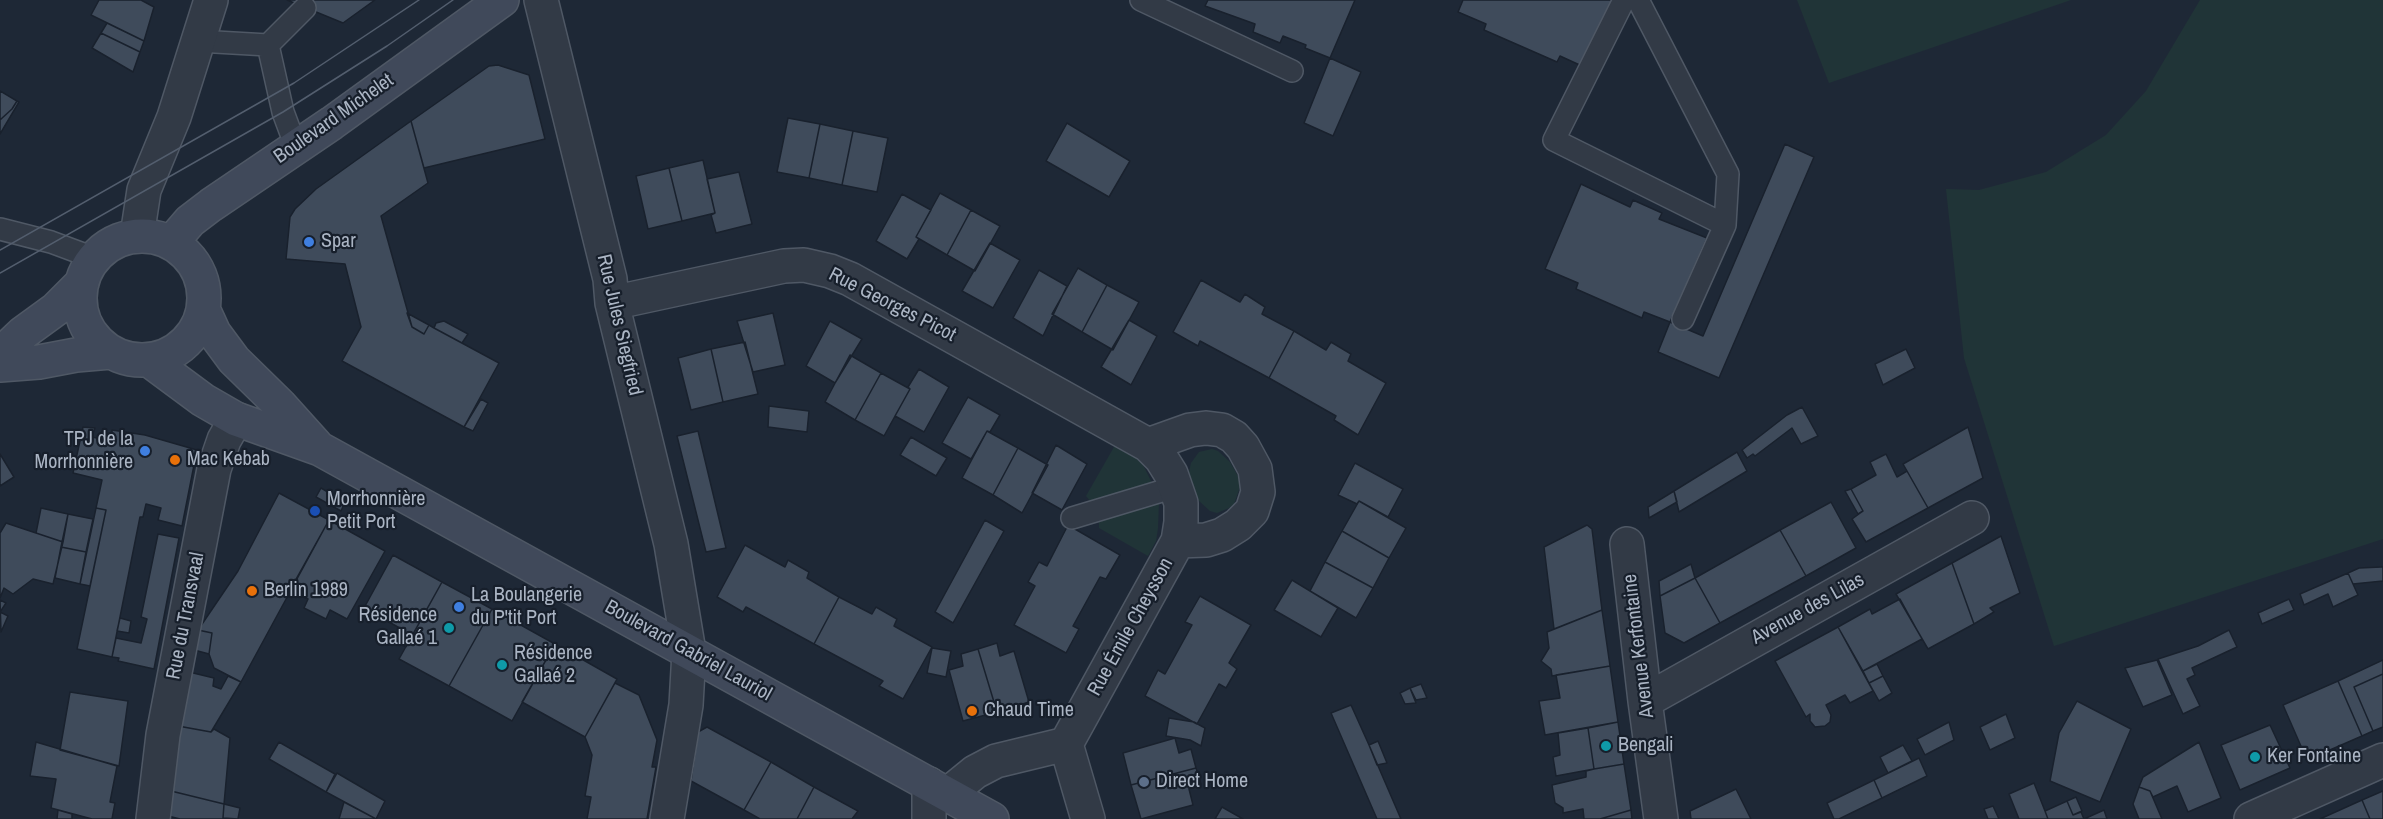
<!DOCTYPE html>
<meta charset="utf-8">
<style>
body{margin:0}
canvas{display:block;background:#1e2836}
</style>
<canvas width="2383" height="819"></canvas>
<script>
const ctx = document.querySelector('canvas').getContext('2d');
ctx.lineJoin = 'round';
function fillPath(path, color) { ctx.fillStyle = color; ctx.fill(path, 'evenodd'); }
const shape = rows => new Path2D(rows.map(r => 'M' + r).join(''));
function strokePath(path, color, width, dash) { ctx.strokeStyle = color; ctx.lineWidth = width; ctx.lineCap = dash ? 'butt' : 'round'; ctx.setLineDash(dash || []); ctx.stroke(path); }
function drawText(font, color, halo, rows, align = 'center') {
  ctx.font = font + ' "Archivo Narrow",sans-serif'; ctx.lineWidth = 4.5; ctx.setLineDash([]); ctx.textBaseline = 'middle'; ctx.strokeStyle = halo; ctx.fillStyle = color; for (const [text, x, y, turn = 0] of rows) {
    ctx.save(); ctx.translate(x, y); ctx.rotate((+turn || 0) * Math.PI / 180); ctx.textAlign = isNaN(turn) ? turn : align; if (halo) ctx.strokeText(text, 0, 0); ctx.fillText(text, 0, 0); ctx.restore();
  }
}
fillPath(shape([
 [1797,0,2071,0,1829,83],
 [2200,0,2383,0,2383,539,2054,646,1964,358,1946,189,1979,190,2046,172,2106,135,2146,91],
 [1118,440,1130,449,1142,463,1152,483,1093,504,1086,496],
 [1212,449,1218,451,1230,462,1239,478,1240,487,1234,504,1229,508,1217,513,1210,511,1198,500,1193,491,1189,472,1191,463,1199,452],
 [1159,501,1158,528,1156,541,1148,556,1099,528,1099,519]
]), '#203437');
const building = shape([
 [99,0,141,0,154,7,144,41,91,15,99,0],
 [287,0,375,0,343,23,287,0],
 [1208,0,1355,0,1330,58,1305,48,1306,45,1283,36,1280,43,1253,32,1255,24,1205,6,1208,0],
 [1463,0,1613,0,1584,67,1560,56,1557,62,1484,30,1486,24,1458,12,1463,0],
 [107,23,144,41,140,52,101,33,107,23],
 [101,33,140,52,133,72,92,48,101,33],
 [1330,58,1361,72,1333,136,1304,123,1330,58],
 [498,65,529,75,545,139,424,168,411,121,489,66,498,65],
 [0,91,17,101,12,109,0,120,0,91],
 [17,101,19,102,0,134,0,120,12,109,17,101],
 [788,118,820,124,809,178,777,172,788,118],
 [411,121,428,183,381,216,412,327,424,334,429,325,434,328,499,363,464,427,342,361,361,327,345,264,286,259,290,217,295,209,316,189,411,121],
 [1067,123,1130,161,1109,197,1046,161,1067,123],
 [820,124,853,131,842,185,809,178,820,124],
 [853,131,888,138,877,192,842,185,853,131],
 [1785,144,1814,157,1719,378,1658,352,1670,322,1703,336,1785,144],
 [703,160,715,213,682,221,669,168,703,160],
 [669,168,682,221,648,229,636,176,669,168],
 [739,172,752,224,716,233,711,215,715,213,707,179,739,172],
 [1581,184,1630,207,1633,200,1662,213,1659,219,1707,238,1670,322,1644,312,1642,318,1576,289,1578,283,1545,269,1581,184],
 [940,193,971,210,947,255,916,237,940,193],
 [902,194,931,210,916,237,919,239,907,259,876,241,902,194],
 [971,210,1000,226,975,271,947,255,971,210],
 [990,243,1020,260,993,308,962,291,990,243],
 [1078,268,1107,285,1082,332,1052,314,1078,268],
 [1039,270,1067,286,1043,336,1013,318,1039,270],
 [1201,280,1240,302,1245,294,1265,307,1262,314,1294,331,1269,378,1200,341,1198,346,1173,332,1201,280],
 [1107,285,1139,302,1113,350,1082,332,1107,285],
 [407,313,429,325,424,334,412,327,407,313],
 [773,313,785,365,753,372,737,321,773,313],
 [1129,320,1157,336,1131,385,1101,367,1129,320],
 [444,321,468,334,462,343,434,328,436,323,444,321],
 [830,321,862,339,835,383,806,366,830,321],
 [1294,331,1326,350,1331,342,1351,354,1348,361,1386,383,1358,435,1334,420,1336,416,1269,378,1294,331],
 [745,342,758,394,723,402,711,349,745,342],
 [711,349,723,402,691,410,678,358,711,349],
 [1906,349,1915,368,1883,385,1875,364,1906,349],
 [850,355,881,373,855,420,825,402,850,355],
 [919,369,949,387,924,432,895,416,910,389,908,387,919,369],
 [881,373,910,389,884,436,855,420,881,373],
 [968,397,1000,415,990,432,987,431,971,459,942,443,968,397],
 [481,399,488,403,473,431,464,427,481,399],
 [769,406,809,411,807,432,768,427,769,406],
 [1802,407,1818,436,1801,444,1792,428,1755,456,1753,454,1747,458,1742,450,1787,415,1802,407],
 [83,427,95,428,92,437,106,440,108,434,112,434,112,430,145,435,197,450,182,526,158,520,161,508,146,504,143,517,140,517,112,657,77,649,106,510,96,508,102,480,73,473,83,427],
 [1968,427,1983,478,1928,508,1903,464,1968,427],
 [698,431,726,548,706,552,677,436,698,431],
 [987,431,1018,448,993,495,962,478,987,431],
 [911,437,947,458,936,476,900,455,911,437],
 [1056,445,1087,464,1062,510,1032,493,1056,445],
 [1018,448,1048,465,1022,513,993,495,1018,448],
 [1737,452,1747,471,1679,512,1674,491,1737,452],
 [0,454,14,477,0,486,0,454],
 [1886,454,1897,477,1907,471,1928,508,1866,542,1852,519,1863,511,1851,489,1876,475,1870,462,1886,454],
 [1355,463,1403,489,1388,517,1359,501,1357,504,1338,495,1355,463],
 [321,488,345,502,341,511,316,497,321,488],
 [1851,489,1863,511,1858,514,1845,491,1851,489],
 [1674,491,1677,502,1649,518,1648,507,1674,491],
 [279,493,329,520,241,682,214,668,209,654,212,633,198,630,238,571,279,493],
 [1359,501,1406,528,1389,558,1342,531,1359,501],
 [1831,502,1856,548,1806,576,1780,530,1831,502],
 [41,508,68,514,63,542,36,533,41,508],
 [96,508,106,510,90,586,80,584,96,508],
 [68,514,93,519,86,552,61,547,68,514],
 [329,520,385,551,347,619,330,610,326,619,304,608,308,599,290,590,329,520],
 [985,520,1004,531,953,623,935,612,985,520],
 [6,523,63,542,53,584,33,579,13,594,4,588,0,598,0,533,6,523],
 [1068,525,1120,555,1106,579,1100,577,1073,626,1079,629,1066,653,1014,625,1035,586,1028,582,1039,562,1047,566,1068,525],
 [1587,525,1592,529,1602,610,1554,629,1544,547,1587,525],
 [1780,530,1806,576,1720,623,1695,578,1780,530],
 [1342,531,1389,558,1373,588,1325,562,1342,531],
 [158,534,179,538,154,669,118,661,119,658,112,657,116,638,141,643,147,619,141,617,158,534],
 [2001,536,2020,593,1990,608,1994,612,1974,624,1952,563,2001,536],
 [745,545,785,567,788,560,809,572,807,578,839,597,814,644,746,607,743,612,717,597,745,545],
 [61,547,86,552,80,584,55,578,61,547],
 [393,555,442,582,406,647,398,642,405,631,364,608,393,555],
 [1325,562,1373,588,1356,618,1310,591,1325,562],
 [1952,563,1974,624,1928,649,1896,594,1952,563],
 [1691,564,1695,578,1660,596,1659,581,1691,564],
 [2381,567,2383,567,2383,581,2353,584,2348,573,2359,568,2381,567],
 [2348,573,2358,595,2333,607,2328,594,2304,605,2300,594,2348,573],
 [1695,578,1720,623,1684,643,1665,633,1660,596,1695,578],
 [1292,580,1338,608,1321,637,1274,610,1292,580],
 [442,582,492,609,449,686,399,659,442,582],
 [1200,596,1251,625,1229,663,1237,669,1226,688,1219,684,1197,724,1145,696,1158,670,1165,674,1192,625,1185,622,1200,596],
 [839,597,872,614,876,607,897,619,894,626,932,647,903,699,879,686,883,681,814,644,839,597],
 [1900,599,1922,639,1863,671,1838,627,1870,609,1872,614,1900,599],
 [2289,599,2294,610,2262,624,2258,613,2289,599],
 [0,600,6,603,0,612,8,616,1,632,0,600],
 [492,609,555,644,512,721,449,686,492,609],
 [1602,610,1610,666,1552,676,1551,669,1541,661,1549,648,1547,632,1602,610],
 [120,618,131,621,129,633,117,631,120,618],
 [1838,627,1873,691,1850,703,1845,695,1826,705,1831,715,1830,722,1825,726,1815,727,1810,721,1810,714,1806,717,1775,661,1838,627],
 [198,630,212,633,209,654,194,650,198,630],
 [2229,630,2237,647,2192,668,2195,675,2187,679,2200,706,2183,714,2158,659,2198,646,2229,630],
 [997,643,1000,656,1014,651,1029,702,997,712,978,649,997,643],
 [555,644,617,679,585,737,522,702,555,644],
 [932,648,951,651,946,677,927,673,932,648],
 [978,649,997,712,963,721,949,670,963,666,961,654,978,649],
 [2157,660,2172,695,2143,707,2125,668,2157,660],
 [2383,660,2383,674,2354,687,2373,731,2362,736,2338,681,2383,660],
 [1877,664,1883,676,1869,683,1863,671,1877,664],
 [1610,666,1618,722,1545,735,1539,701,1560,698,1556,675,1610,666],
 [189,672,214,678,213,686,221,689,228,676,241,682,211,732,178,726,189,672],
 [2383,674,2383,727,2373,731,2354,687,2383,674],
 [1883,676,1892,693,1879,701,1869,683,1883,676],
 [2338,681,2362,736,2307,760,2283,705,2338,681],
 [615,683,639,695,657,740,652,767,656,767,647,819,587,819,591,797,585,796,592,755,585,737,615,683],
 [1421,684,1427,698,1416,700,1410,688,1421,684],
 [1410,688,1416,703,1405,704,1400,693,1410,688],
 [70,692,128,701,119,766,60,750,70,692],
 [2077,701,2131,729,2100,802,2050,781,2059,733,2077,701],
 [1351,705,1369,745,1401,819,1377,819,1331,713,1351,705],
 [2006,714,2015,738,1990,750,1980,727,2006,714],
 [1169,718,1194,722,1205,728,1201,746,1190,740,1166,736,1169,718],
 [1618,722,1624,764,1594,769,1588,728,1618,722],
 [1949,722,1954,740,1925,755,1917,739,1949,722],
 [2270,725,2290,768,2240,790,2221,745,2270,725],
 [178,726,211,732,214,729,230,738,224,804,171,791,178,726],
 [707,727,771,762,744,810,691,781,698,732,707,727],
 [1588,728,1594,769,1556,776,1553,757,1560,755,1558,733,1588,728],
 [1175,738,1179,753,1191,749,1196,768,1131,785,1123,753,1175,738],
 [1378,741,1387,763,1377,765,1369,745,1378,741],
 [36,742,117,766,110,802,115,803,112,819,92,819,51,808,56,779,30,776,36,742],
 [279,742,335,774,326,792,269,759,279,742],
 [2199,742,2221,798,2188,812,2177,786,2153,797,2150,791,2139,787,2143,777,2199,742],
 [1903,745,1912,761,1888,773,1880,757,1903,745],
 [1919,758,1927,776,1882,798,1874,780,1919,758],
 [771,762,814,787,797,819,760,819,744,810,771,762],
 [1624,764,1631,810,1600,819,1584,819,1583,809,1563,813,1563,808,1555,803,1552,785,1586,777,1586,771,1594,769,1624,764],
 [1196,768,1201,784,1189,789,1193,805,1141,819,1131,785,1196,768],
 [337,773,385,801,376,819,326,792,337,773],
 [1874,780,1882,798,1839,819,1834,819,1827,803,1874,780],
 [2034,783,2045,811,2048,819,2019,819,2009,794,2034,783],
 [814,787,858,811,852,819,797,819,814,787],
 [2139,787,2150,791,2162,819,2139,819,2133,804,2139,787],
 [1736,789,1751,819,1691,819,1690,811,1736,789],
 [171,791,224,804,223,818,228,819,180,819,168,816,171,791],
 [2383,791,2383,819,2370,819,2362,800,2383,791],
 [2076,797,2082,811,2073,815,2067,801,2076,797],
 [2362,800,2370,819,2320,819,2362,800],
 [2067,801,2073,815,2081,812,2084,819,2048,819,2045,811,2067,801],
 [344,802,376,819,377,819,339,819,344,802],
 [224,804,240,808,238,819,223,818,224,804],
 [1993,806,1999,819,1988,819,1984,809,1993,806],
 [1222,807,1243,819,1215,819,1222,807],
 [58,810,72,814,72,819,57,819,58,810],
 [1631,810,1632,819,1600,819,1631,810],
 [2104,810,2107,819,2084,819,2104,810]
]);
fillPath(building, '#3f4b5b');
strokePath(building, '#19212d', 1.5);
const lane = shape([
 [1141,0,1292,71],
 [1624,0,1554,140,1725,225,1728,174,1638,0],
 [198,41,268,45,305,8],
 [268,45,283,112,296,147],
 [0,229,51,242,94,258],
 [1683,319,1725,225],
 [1072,518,1175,487]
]);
const street = shape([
 [541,0,610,279,612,303,671,544,689,652,686,705,667,819],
 [137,236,144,190,174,117,211,0],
 [612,303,784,266,804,265,830,271,850,279,1148,445,1161,458,1171,474,1181,503,1181,522,1178,541,1066,744],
 [1148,445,1190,430,1206,428,1222,430,1234,437,1243,447,1255,469,1258,492,1252,511,1238,525,1222,535,1206,540,1178,541],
 [1627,544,1645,701,1661,819],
 [1645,701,1972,518],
 [929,784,929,819],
 [948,794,975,772,996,761,1066,744,1088,819],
 [153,819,163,735,214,469,224,440,236,419],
 [2251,819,2383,760]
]);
const secondary = shape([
 '80 298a62 62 0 1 1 124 0a62 62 0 1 1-124 0Z',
 [171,243,190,221,211,205,332,123,502,0],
 [203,309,214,333,234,360,280,405,316,445],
 [0,355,23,333,56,309,82,283],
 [149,360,203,400,236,419,320,449,992,819],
 [0,365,39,362,76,355,111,352]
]);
strokePath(lane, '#4f5865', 24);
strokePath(street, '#4f5865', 36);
strokePath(secondary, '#4f5865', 36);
strokePath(lane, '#323a46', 21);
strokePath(street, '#323a46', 33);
strokePath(secondary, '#40495a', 33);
strokePath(shape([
 [0,250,294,83,419,0],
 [0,273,283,112,387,46,453,0]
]), '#535e6e', 1.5);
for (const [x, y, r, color] of [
 [309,242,6,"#3f7fe0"],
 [145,451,6,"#3f7fe0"],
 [175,460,6,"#e8710a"],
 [315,511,6,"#1a4fb4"],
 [252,591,6,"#e8710a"],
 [459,607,6,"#3f7fe0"],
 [449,628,6,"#0f9aa8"],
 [502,665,6,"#0f9aa8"],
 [972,711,6,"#e8710a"],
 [1606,746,6,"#0f9aa8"],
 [2255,757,6,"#0f9aa8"],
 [1144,782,6,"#5c6f8a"]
]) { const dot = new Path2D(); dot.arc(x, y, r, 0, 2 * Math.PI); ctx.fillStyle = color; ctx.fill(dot); strokePath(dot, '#171f2b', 2); }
drawText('20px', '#abb5c4', '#171f2b', [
 ["Boulevard Michelet",334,119,-35],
 ["Rue Georges Picot",892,305,27],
 ["Rue Jules Siegfried",619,325,77],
 ["Avenue des Lilas",1808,609,-29],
 ["Rue du Transvaal",186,616,-79],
 ["Rue Émile Cheysson",1131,627,-61],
 ["Avenue Kerfontaine",1639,646,-97],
 ["Boulevard Gabriel Lauriol",688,651,29]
]);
drawText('20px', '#abb5c4', '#171f2b', [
 ["Spar",321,242],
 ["TPJ de la",133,440,"right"],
 ["Morrhonnière",133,463,"right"],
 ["Mac Kebab",187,460],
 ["Morrhonnière",327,500],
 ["Petit Port",327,523],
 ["Berlin 1989",264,591],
 ["La Boulangerie",471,596],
 ["du P'tit Port",471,619],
 ["Résidence",437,616,"right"],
 ["Gallaé 1",437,639,"right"],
 ["Résidence",514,654],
 ["Gallaé 2",514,677],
 ["Chaud Time",984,711],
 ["Bengali",1618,746],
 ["Ker Fontaine",2267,757],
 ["Direct Home",1156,782]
], 'left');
</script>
